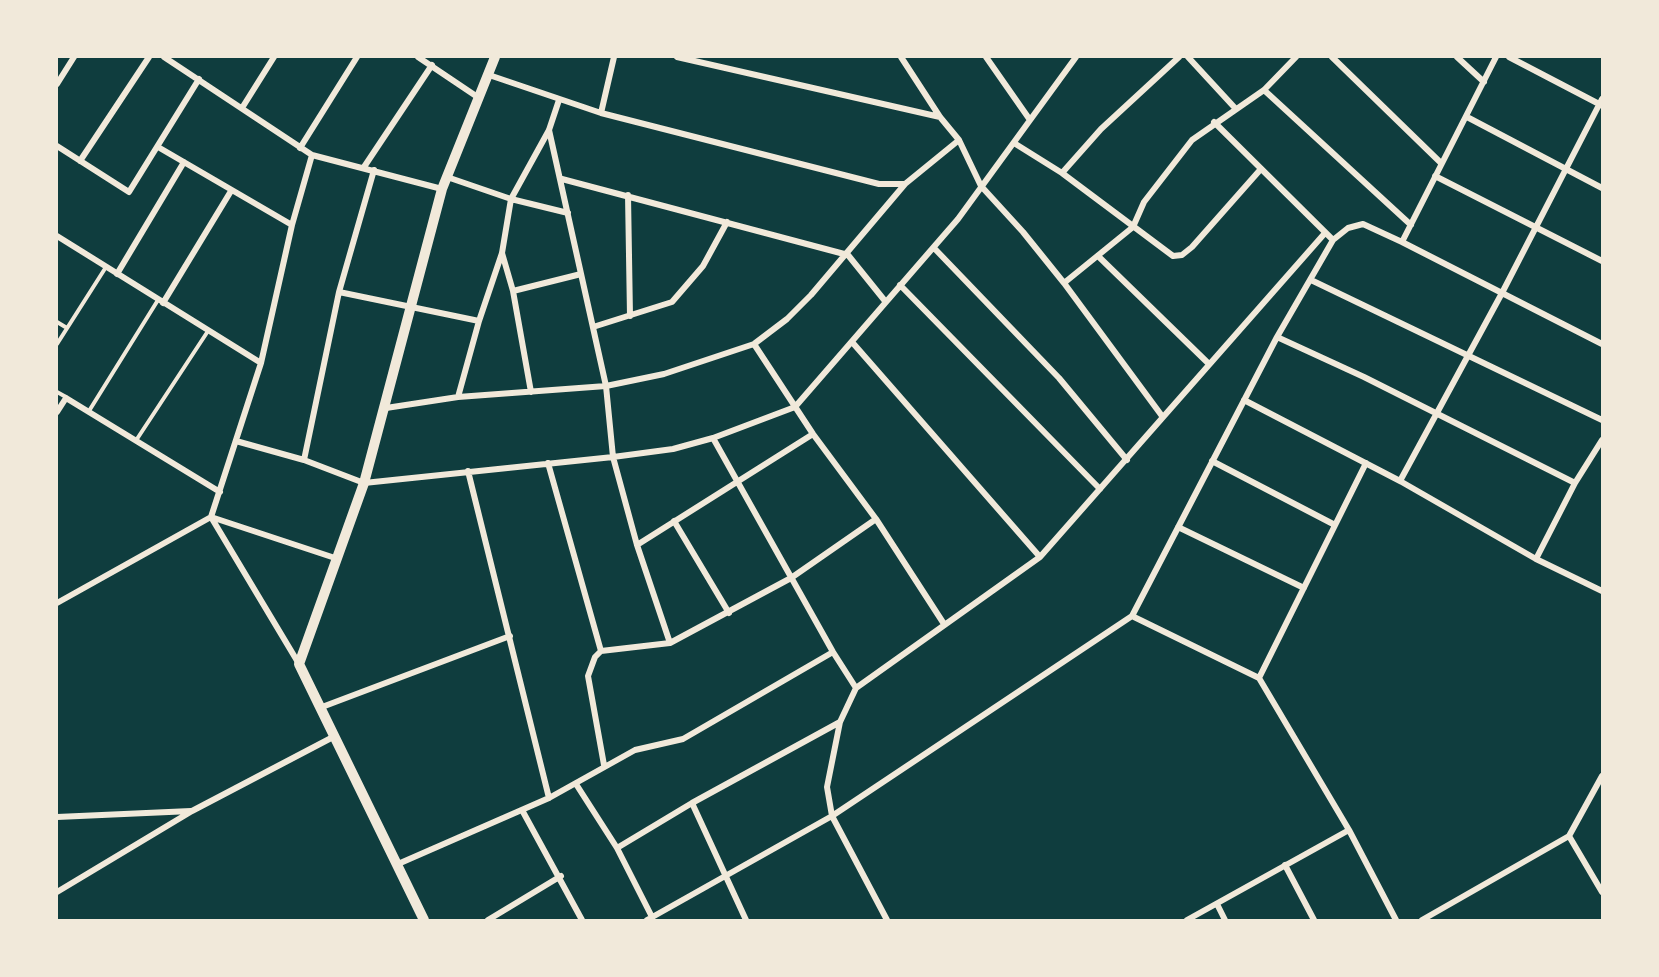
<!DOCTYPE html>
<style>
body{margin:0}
#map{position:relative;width:1659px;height:977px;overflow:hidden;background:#0f3d3e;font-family:"Exo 2",sans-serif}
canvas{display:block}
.frame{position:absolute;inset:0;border:58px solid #f1e9da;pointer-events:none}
</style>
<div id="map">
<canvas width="1659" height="977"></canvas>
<div class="frame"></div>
</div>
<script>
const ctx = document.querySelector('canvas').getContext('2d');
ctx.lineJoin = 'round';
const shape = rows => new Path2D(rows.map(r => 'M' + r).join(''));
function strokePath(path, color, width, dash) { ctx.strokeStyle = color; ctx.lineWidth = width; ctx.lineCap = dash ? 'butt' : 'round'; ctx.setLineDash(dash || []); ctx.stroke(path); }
strokePath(shape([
 [57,322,67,328],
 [57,344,106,267],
 [57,392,66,397],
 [89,411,158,300],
 [137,439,208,331]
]), '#f1e9da', 4);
strokePath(shape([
 [164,57,312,155,292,225,261,363,211,517,299,664],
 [418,57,479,98],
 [677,57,940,117],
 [901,57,940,117,959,140,981,186,1023,232,1064,283,1162,416],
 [986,57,1030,120],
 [1188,57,1235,108],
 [1332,57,1441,163],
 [1457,57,1484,82],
 [1509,57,1601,105],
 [489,75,601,113,879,184,905,184,959,140],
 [57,84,74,57],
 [1264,90,1411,225],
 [242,108,274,57],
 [601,113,614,57],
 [1467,117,1602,188],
 [1214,122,1333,240],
 [1014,143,1062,173,1173,256,1182,255,1192,247,1260,170],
 [57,146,129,192,199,79],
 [158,147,292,225],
 [300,148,357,57],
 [312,155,442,189],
 [80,161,149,57],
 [364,167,432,65],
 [1062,173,1101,129,1179,57],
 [1435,176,1602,261],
 [447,177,511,199,568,213],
 [562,179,848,255,885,301],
 [628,195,630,316],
 [57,236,261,363],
 [1402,242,1602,344],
 [934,248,1059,378,1127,460],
 [502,253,513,291,531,392],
 [1098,256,1209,364],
 [117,274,184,162],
 [1311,280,1602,420],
 [1064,283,1133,227,1144,202,1192,140,1264,90,1296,57],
 [900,285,1100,489],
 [513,291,581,274],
 [339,292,479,321],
 [163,303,231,191],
 [593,327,672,302,703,266,727,222],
 [1277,337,1364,377,1575,483],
 [852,342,1040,557],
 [754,344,813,434,876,519,944,624],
 [458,397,479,321,502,253,511,199,549,130,559,100],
 [1244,400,1400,481,1536,559,1602,591],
 [386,408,458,397,606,386,664,374,754,344,787,319,811,295,905,184],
 [57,412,66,398,220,492],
 [713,438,833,652,856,688],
 [236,441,304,460,364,483,613,457,606,386,549,130],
 [304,460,339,292,374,170],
 [1212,461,1335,525],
 [548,463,601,651],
 [468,471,549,798],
 [1400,481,1502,293,1602,99],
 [674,521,729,613],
 [1178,527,1304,588],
 [637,545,813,434],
 [1536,559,1575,483,1602,440],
 [57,603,211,517,335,558],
 [1132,616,1259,678,1349,830,1396,920],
 [670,643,637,545,613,457,673,449,713,438,795,407,958,219,1076,57],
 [1259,678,1366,463],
 [322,707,510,636],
 [604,765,588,676,595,657,601,651,670,643,791,578,876,519],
 [576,784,617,848,652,917],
 [692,803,746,920],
 [522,810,582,920],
 [57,817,191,811],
 [1569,836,1602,892],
 [617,848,692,803,840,722],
 [398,864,549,798,635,750,683,739,833,652],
 [1285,865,1314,920],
 [57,892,192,811,335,736],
 [1217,904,1225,920],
 [488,920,561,876],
 [647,920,832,816,1132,616,1277,337,1333,240,1348,228,1363,224,1402,242,1496,57],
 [887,920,832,816,827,787,840,722,856,688,1040,557,1325,233],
 [1187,920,1349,830],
 [1422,920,1569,836,1602,776]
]), '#f1e9da', 6);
strokePath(shape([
 [424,920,299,664,364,483,442,189,495,57]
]), '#f1e9da', 10);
</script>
